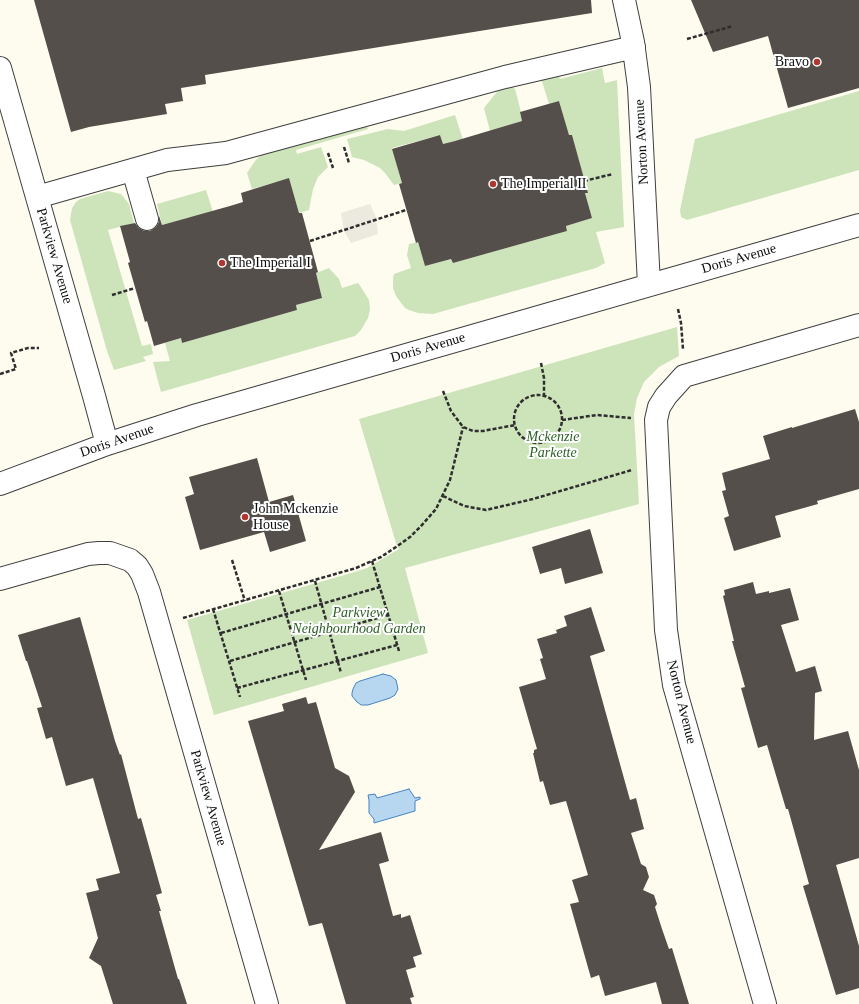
<!DOCTYPE html>
<style>
body{margin:0}
canvas{display:block;background:#fdfcee}
</style>
<canvas width="859" height="1004"></canvas>
<script>
const ctx = document.querySelector('canvas').getContext('2d');
ctx.lineJoin = 'round';
function fillPath(path, color) { ctx.fillStyle = color; ctx.fill(path, 'evenodd'); }
const shape = rows => new Path2D(rows.map(r => 'M' + r).join(''));
function strokePath(path, color, width, dash) { ctx.strokeStyle = color; ctx.lineWidth = width; ctx.lineCap = dash ? 'butt' : 'round'; ctx.setLineDash(dash || []); ctx.stroke(path); }
function drawText(font, color, halo, rows, align = 'center') {
  ctx.font = font + ' "Times New Roman",serif'; ctx.lineWidth = 4; ctx.setLineDash([]); ctx.textBaseline = 'middle'; ctx.strokeStyle = halo; ctx.fillStyle = color; for (const [text, x, y, turn = 0] of rows) {
    ctx.save(); ctx.translate(x, y); ctx.rotate((+turn || 0) * Math.PI / 180); ctx.textAlign = isNaN(turn) ? turn : align; if (halo) ctx.strokeText(text, 0, 0); ctx.fillText(text, 0, 0); ctx.restore();
  }
}
fillPath(shape([
 [602,68,605,83,617,80,624,227,596,232,605,263,596,268,433,314,418,313,409,310,405,308,396,296,393,288,393,278,394,274,411,268,407,255,409,244,418,242,425,266,451,259,453,263,567,231,566,226,592,218,585,193,587,193,572,135,569,135,559,101,549,104,541,78,558,74,560,79],
 [512,87,515,89,521,112,520,112,522,121,490,131,484,108,500,88],
 [859,91,859,170,687,220,681,217,680,210,695,139],
 [455,115,464,143,456,145,455,141,443,144,440,135,392,148,402,183,394,185,385,173,380,168,364,160,352,157,347,139,388,129,404,131],
 [366,124,368,129,296,150,297,154,321,147,328,167,318,177,313,189,309,210,299,213,289,179,252,189,247,173,255,161,261,155],
 [206,190,214,215,190,217,162,225,157,204],
 [108,191,121,194,129,204,134,223,108,230,142,346,151,344,153,354,143,357,146,361,114,370,107,351,70,220,72,208,76,202,80,199],
 [329,268,339,279,342,288,358,283,361,287,369,300,370,310,368,318,361,330,355,336,161,392,153,362,170,361,165,343,181,338,182,343,297,310,296,305,322,298,316,273],
 [677,327,679,356,659,367,644,382,637,398,634,414,639,504,405,568,428,653,214,715,187,620,355,572,367,568,399,549,396,543,359,419]
]), '#cde4bb');
fillPath(shape([
 [370,204,376,217,378,234,351,243,344,231,341,213]
]), '#eceade');
const water = shape([
 [383,674,391,676,396,680,398,689,395,695,390,698,368,705,361,705,356,701,352,696,352,693,353,689,356,683,360,681,383,674],
 [409,789,415,798,420,797,420,799,415,801,415,811,374,823,374,819,369,813,369,800,368,795,375,794,377,798,409,789]
]);
fillPath(water, '#b7d6f0');
strokePath(water, '#4584c0', 1);
fillPath(shape([
 [34,0,591,0,592,13,205,75,206,84,181,88,183,101,165,104,167,114,89,127,71,132],
 [691,0,859,0,859,88,788,108,768,36,713,52],
 [559,101,569,135,572,135,588,193,585,193,592,218,566,226,567,231,453,263,451,259,425,266,418,242,416,243,399,184,402,183,392,149,440,135,443,144,455,141,522,121,520,112],
 [289,178,299,213,302,213,318,272,316,273,322,298,296,305,297,310,182,343,181,338,154,346,147,321,145,322,128,263,130,262,120,226,135,223,139,228,144,231,150,231,156,227,159,222,159,216,162,225,230,206,243,202,241,193],
 [855,409,859,422,859,489,817,501,818,504,775,516,781,537,734,551,724,518,729,516,722,491,726,490,722,473,770,459,763,436,792,427,792,428],
 [257,458,269,502,293,495,306,541,270,552,264,532,200,550,185,497,194,494,189,477],
 [590,529,603,573,565,584,561,568,540,574,532,547],
 [753,582,756,594,769,591,769,593,790,588,799,620,781,625,796,672,815,666,822,691,815,693,814,740,848,731,859,770,859,858,836,865,859,946,859,988,836,995,803,886,809,884,788,809,786,809,767,745,758,748,741,688,745,687,732,641,734,641,723,596,725,595,724,590],
 [591,607,605,651,590,656,630,800,636,798,644,829,631,833,641,864,646,867,649,877,643,890,654,895,657,904,655,907,662,929,669,949,672,948,689,1004,662,1004,656,982,605,996,599,975,591,978,570,904,579,902,572,880,588,875,566,801,550,805,543,781,540,782,533,753,534,753,534,750,537,749,519,687,546,679,540,659,543,658,537,639,557,633,556,630,567,626,564,616],
 [80,617,115,741,120,755,121,754,138,819,141,818,162,893,156,895,161,911,159,911,178,979,179,979,187,1004,113,1004,101,966,89,958,98,938,86,893,99,890,96,879,120,873,93,778,66,786,52,737,46,739,37,708,42,707,27,661,26,661,18,635],
 [306,697,308,704,316,702,335,768,349,776,355,792,319,850,381,832,389,861,379,864,393,916,401,914,401,918,410,915,422,954,413,957,416,967,406,970,414,997,410,998,412,1004,346,1004,322,923,309,926,248,721,284,711,282,704]
]), '#544f4a');
const minor = shape([
 [624,0,633,42,639,87,649,285],
 [0,68,94,396,107,444],
 [133,170,147,219],
 [37,197,167,160,226,153,505,77,634,47],
 [0,484,107,444,197,415,859,225],
 [0,579,88,554,99,553,110,553,130,560,137,566,142,574,149,592,267,1004],
 [765,1004,674,685,666,630,656,420,659,407,666,396,684,376,859,325]
]);
strokePath(minor, '#3f3f3f', 24);
strokePath(shape([
 [687,39,733,26],
 [344,147,349,163],
 [328,153,333,168],
 [584,181,613,174],
 [310,241,406,210],
 [112,295,135,288],
 [678,309,681,323,683,349],
 [541,363,544,378,544,396],
 [0,374,16,369,11,353,28,348,39,348],
 [443,391,451,411,463,427,473,431,483,431,515,425],
 '514 419a24 24 0 1 1 48 0a24 24 0 1 1-48 0Z',
 [562,420,597,415,631,418],
 [443,496,464,506,486,510,533,499,632,470],
 [232,560,245,601],
 [372,561,399,651],
 [315,581,341,673],
 [279,591,306,680],
 [213,609,240,697],
 [183,618,356,568,381,557,396,547,410,537,422,525,436,509,450,480,463,427],
 [221,633,380,587],
 [230,661,388,615],
 [237,688,397,645]
]), '#2e2e2e', 2.5, [4, 2]);
strokePath(minor, '#fff', 22);
for (const [x, y, r, color] of [
 [817,62,4,"#af3732"],
 [493,184,4,"#af3732"],
 [222,263,4,"#af3732"],
 [245,517,4,"#af3732"]
]) { const dot = new Path2D(); dot.arc(x, y, r, 0, 2 * Math.PI); ctx.fillStyle = color; ctx.fill(dot); strokePath(dot, '#fff', 1.5); }
drawText('14px', '#0c0c0c', '#fff', [
 ["Bravo",809,62,"right"],
 ["The Imperial II",501,184],
 ["The Imperial I",230,263],
 ["John Mckenzie",253,509],
 ["House",253,525]
], 'left');
drawText('14px', '#0c0c0c', '#fff', [
 ["Norton Avenue",642,142,-93],
 ["Parkview Avenue",54,256,74],
 ["Doris Avenue",739,259,-16],
 ["Doris Avenue",428,348,-16],
 ["Doris Avenue",117,441,-19],
 ["Norton Avenue",681,702,76],
 ["Parkview Avenue",208,798,74]
]);
drawText('italic 14px', '#2a5e23', '#fff', [
 ["Mckenzie",553,437],
 ["Parkette",553,453],
 ["Parkview",359,613],
 ["Neighbourhood Garden",359,629]
]);
</script>
